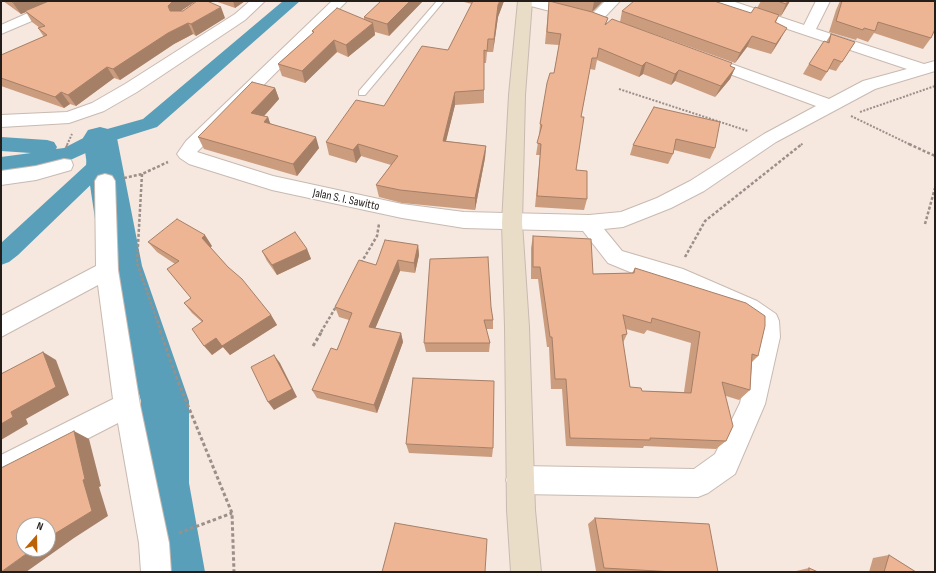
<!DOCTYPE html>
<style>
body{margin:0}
#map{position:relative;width:936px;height:573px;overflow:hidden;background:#f6e7df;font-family:"Sofia Sans Condensed",sans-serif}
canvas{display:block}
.frame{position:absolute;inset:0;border:2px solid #231e1a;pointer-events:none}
.north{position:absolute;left:16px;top:517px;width:40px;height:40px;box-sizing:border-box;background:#fff;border:1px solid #a7a5a3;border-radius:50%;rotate:20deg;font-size:11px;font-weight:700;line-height:16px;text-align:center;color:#231e1a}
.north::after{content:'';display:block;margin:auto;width:14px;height:18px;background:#bc6204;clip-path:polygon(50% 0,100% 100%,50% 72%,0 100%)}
</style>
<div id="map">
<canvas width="936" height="573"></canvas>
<div class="frame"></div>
<div class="north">N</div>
</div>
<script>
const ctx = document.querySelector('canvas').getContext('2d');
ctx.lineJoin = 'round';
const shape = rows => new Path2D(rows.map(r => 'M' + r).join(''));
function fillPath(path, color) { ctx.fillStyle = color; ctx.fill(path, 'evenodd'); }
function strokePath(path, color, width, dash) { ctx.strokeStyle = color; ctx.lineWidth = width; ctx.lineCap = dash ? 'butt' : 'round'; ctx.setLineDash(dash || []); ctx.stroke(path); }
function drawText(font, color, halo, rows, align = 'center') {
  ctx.font = font + ' "Sofia Sans Condensed",sans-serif'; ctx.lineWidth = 3.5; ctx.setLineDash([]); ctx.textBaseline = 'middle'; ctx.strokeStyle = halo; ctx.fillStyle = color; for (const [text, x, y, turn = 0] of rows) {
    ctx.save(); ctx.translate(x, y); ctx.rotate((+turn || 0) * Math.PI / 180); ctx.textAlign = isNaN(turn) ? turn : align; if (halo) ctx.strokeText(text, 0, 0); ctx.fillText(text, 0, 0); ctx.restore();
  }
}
fillPath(shape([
 [283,1,300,1,157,127,109,142,106,168,103,173,18,255,9,262,1,265,1,243,86,165,88,152,68,161,1,171,1,157,31,153,1,151,1,137,47,140,54,142,57,147,56,149,64,148,93,133,143,119,283,1]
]), '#599fb9');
fillPath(shape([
 [100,127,112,130,117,138,142,266,189,401,189,483,205,572,147,572,137,483,141,401,102,266,83,138,88,130,100,127]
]), '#599fb9');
const lane = shape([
 [437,1,444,1,365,95,359,95,359,91,437,1]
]);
const street = shape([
 [55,1,74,1,72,4,1,34,1,25,55,1],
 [250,1,265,1,245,20,137,92,104,111,69,123,1,127,1,115,67,112,92,103,125,84,235,14,250,1],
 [332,1,347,1,197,152,273,176,402,204,464,212,589,215,621,212,657,198,690,181,764,134,816,106,700,63,698,60,700,57,712,57,829,99,863,81,907,69,713,4,711,1,732,1,804,25,816,1,830,1,816,29,924,64,935,61,935,71,875,89,776,142,704,191,671,208,623,227,604,229,622,251,683,269,757,301,776,314,779,321,780,337,765,404,735,474,708,493,698,497,520,494,510,490,506,480,510,470,520,466,694,469,715,454,740,403,756,337,756,326,741,315,670,283,630,272,608,263,583,231,464,228,402,218,272,190,189,164,180,158,177,154,186,141,332,1],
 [521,1,544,1,582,11,584,14,582,17,577,18,523,4,521,1],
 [605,1,620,1,600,22,590,22,588,19,590,16,605,1],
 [64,159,71,160,73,165,71,170,36,180,1,185,1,171,36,166,64,159],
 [105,174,112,176,115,181,118,270,140,405,169,543,171,572,141,572,139,543,118,423,1,483,1,455,113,399,98,285,1,337,1,316,96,266,95,181,98,176,105,174]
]);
const secondary = shape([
 [518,1,532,1,525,95,522,223,529,327,535,510,541,572,511,572,507,510,505,327,502,223,509,95,518,1]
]);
strokePath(lane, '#c8bab1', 2);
strokePath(street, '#c8bab1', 2);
strokePath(secondary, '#c8bab1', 2);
strokePath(shape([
 [619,89,748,131],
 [860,112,935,86],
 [851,116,911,145],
 [67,145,72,134],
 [801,145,803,143]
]), '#9a8f89', 2, [2, 1.5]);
strokePath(shape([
 [909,144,935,156],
 [66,148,68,144],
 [142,174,137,263,161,332],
 [124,178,142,174,168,162],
 [925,224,935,188],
 [685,257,705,221,802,144],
 [361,263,377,236,379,224],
 [321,332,337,305]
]), '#9a8f89', 2.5, [3, 2]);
strokePath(shape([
 [160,331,177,379,232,513,234,572],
 [313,346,322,331],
 [179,533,232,513]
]), '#9a8f89', 3, [3.5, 2.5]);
fillPath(lane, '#fff');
fillPath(street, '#fff');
fillPath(secondary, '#e9ddc8');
fillPath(shape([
 [3,1,196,1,181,11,225,18,196,36,193,34,174,44,120,80,114,78,76,106,70,104,64,108,1,86,1,55,44,37,38,28,40,28,32,22,26,12,21,14],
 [215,1,245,1,235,8],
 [423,1,389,36,375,32,375,35,348,57,337,52,305,83,282,76,278,64,313,33,312,31,364,19,364,17],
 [460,1,504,1,498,17,493,52,487,52,486,63,484,63,484,103,455,105,446,141,486,146,485,158,475,210,402,203,379,197,376,185,391,165,361,156,356,163,329,155,326,142,384,106,448,50,472,4],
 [549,1,603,1,592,12,608,18,606,23,735,68,730,79,715,97,675,81,671,85,643,74,639,77,597,60,595,70,590,69,581,117,576,170,587,199,584,210,535,207,540,155,536,155,539,136,540,124,554,73,559,45,545,44],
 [761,1,790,1,781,16,757,8],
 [840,1,935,1,935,30,931,38,923,49,874,33,868,42,857,38,856,40,829,32,836,10],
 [622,11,751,13,779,15,776,22,781,38,771,54,747,47,735,63,620,22],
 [831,34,855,42,836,71,829,69,821,81,803,74,809,64,826,42],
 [275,88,279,99,264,116,268,117,270,123,319,148,297,176,204,149,198,137],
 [654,107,715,148,710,159,674,150,673,154,668,164,630,155,633,145],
 [533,236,593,274,632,273,635,268,758,356,752,362,750,390,739,400,726,396,726,441,716,449,644,446,643,448,566,446,562,389,551,389,549,347,547,347,538,279,531,279,531,248],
 [626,329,644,334,647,330,691,343,684,392,642,391,630,387,623,343,627,334],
 [148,242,212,246,210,247,271,315,277,325,230,355,223,347,212,355,202,322,192,313,184,303,191,298,167,269,175,264,157,252],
 [418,245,419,255,415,273,400,271,375,328,401,333,403,342,377,413,317,398,312,390,337,350,349,320,339,317,335,307,376,265],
 [307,249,311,259,277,275,267,261,262,251],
 [491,307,493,320,493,329,486,329,490,343,489,352,426,352,424,343],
 [406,444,493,448,492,457,409,453],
 [595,518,718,572,605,572,596,571,588,524],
 [889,555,916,572,869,572,873,558],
 [809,568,818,572,792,572]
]), '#cc9c7e');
fillPath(shape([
 [18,1,51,1,25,11,26,12,21,14,13,3],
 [173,1,196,1,176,14,174,17,168,6],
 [233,1,245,1,235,8],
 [410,1,423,1,389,36,387,24],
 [500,1,504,1,498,17,493,52,494,39,498,5],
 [594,1,603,1,592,12,594,2],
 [788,1,790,1,781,16,786,4],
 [221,7,225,18,196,36,191,24],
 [188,23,193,34,174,44,120,80,113,69,168,33],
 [373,23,375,35,348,57,346,45],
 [787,28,781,38,771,54,776,44],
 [752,36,747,47,735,63,740,53],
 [334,40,337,52,305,83,302,71],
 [646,62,643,74,639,77,642,66],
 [107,67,114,78,76,106,68,95],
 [735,68,730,79,715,97,721,86],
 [679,70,675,81,671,85,675,74],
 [275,88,279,99,256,125,251,113],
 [61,92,70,104,64,108,55,97],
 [455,92,455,105,443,153,443,141],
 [268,117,272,129,264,122],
 [316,137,319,148,297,176,293,164],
 [358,144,361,156,356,163,353,150],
 [486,146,485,158,475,210,475,198],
 [205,235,212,246,209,249,202,238],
 [418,245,419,255,415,273,414,263],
 [307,249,311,259,277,275,272,265],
 [398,260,400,271,372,336,369,327],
 [271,315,277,325,230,355,223,347,212,355,204,346,216,338],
 [401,333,403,342,377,413,374,405],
 [43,352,56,360,69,395,26,419,28,424,1,440,1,424],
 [274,355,280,363,297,397,274,410,268,402],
 [74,431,89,439,101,486,99,487,108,516,74,538,26,572,1,572,33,549,48,549,48,539,83,480]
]), '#a67f67');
const building = shape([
 [11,1,18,1,13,3,11,1],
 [49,1,173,1,168,6,170,11,183,11,197,1,207,1,221,7,191,24,188,23,168,33,113,69,107,67,68,95,61,92,55,97,1,78,1,55,47,35,38,28,45,26,25,11,49,1],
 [381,1,410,1,387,24,364,17,381,1],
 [473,1,500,1,498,5,494,39,488,39,487,51,484,50,484,90,455,92,443,141,486,146,475,198,400,190,376,185,398,156,358,144,353,150,326,142,356,100,384,106,422,46,448,50,473,1],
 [549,1,592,12,608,18,605,25,612,19,732,63,730,66,735,68,721,86,679,70,675,74,646,62,642,66,599,48,597,58,592,58,581,117,584,117,576,170,587,171,587,199,537,196,541,144,537,143,542,125,540,124,547,83,550,73,554,73,561,34,547,32,549,1],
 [634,1,714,1,751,13,755,7,779,15,775,22,787,28,776,44,752,36,740,53,622,11,634,1],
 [777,1,788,1,786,4,777,1],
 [842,1,935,1,935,29,931,38,878,22,875,31,864,28,863,30,836,21,842,1],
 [337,8,373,23,346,45,334,40,302,71,278,64,314,32,312,31,337,8],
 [831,34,855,42,842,62,834,59,827,72,809,64,824,41,829,43,831,34],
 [252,82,275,88,251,113,268,117,264,122,316,137,293,164,198,137,252,82],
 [654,107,720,122,715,148,676,139,673,154,633,145,654,107],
 [177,219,205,235,202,238,228,267,242,279,271,315,222,346,216,338,204,346,192,329,203,321,184,303,191,298,167,269,179,261,148,242,177,219],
 [295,232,307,249,272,265,262,251,295,232],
 [533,236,591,239,593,274,634,273,635,268,746,303,765,316,765,326,758,356,752,354,750,390,722,382,733,426,726,441,650,438,650,440,570,438,566,379,555,379,552,337,550,337,540,267,533,267,533,236],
 [623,315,651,323,652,318,700,332,691,393,642,391,641,388,630,387,622,335,627,334,623,315],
 [385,240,418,245,414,263,398,260,369,327,401,333,374,405,312,390,331,348,337,350,352,313,335,307,359,260,376,265,385,240],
 [488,257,491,307,493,320,484,320,490,343,424,343,430,259,488,257],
 [43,352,56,387,11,412,13,417,1,424,1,374,43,352],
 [274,355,292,389,268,402,251,367,274,355],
 [413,378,494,381,493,448,406,444,413,378],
 [74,431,85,479,83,480,92,511,56,533,48,539,48,525,24,525,24,549,33,549,1,572,1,468,74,431],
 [595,518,709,524,718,572,674,572,604,568,595,518],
 [395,523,487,539,485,572,382,572,395,523],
 [889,555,916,572,884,572,889,555],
 [809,568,818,572,809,572,809,568]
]);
fillPath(building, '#edb593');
strokePath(building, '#a67f67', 1);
drawText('12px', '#231e1a', '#fff', [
 ["Jalan S. I. Sawitto",346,200,12]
]);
</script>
